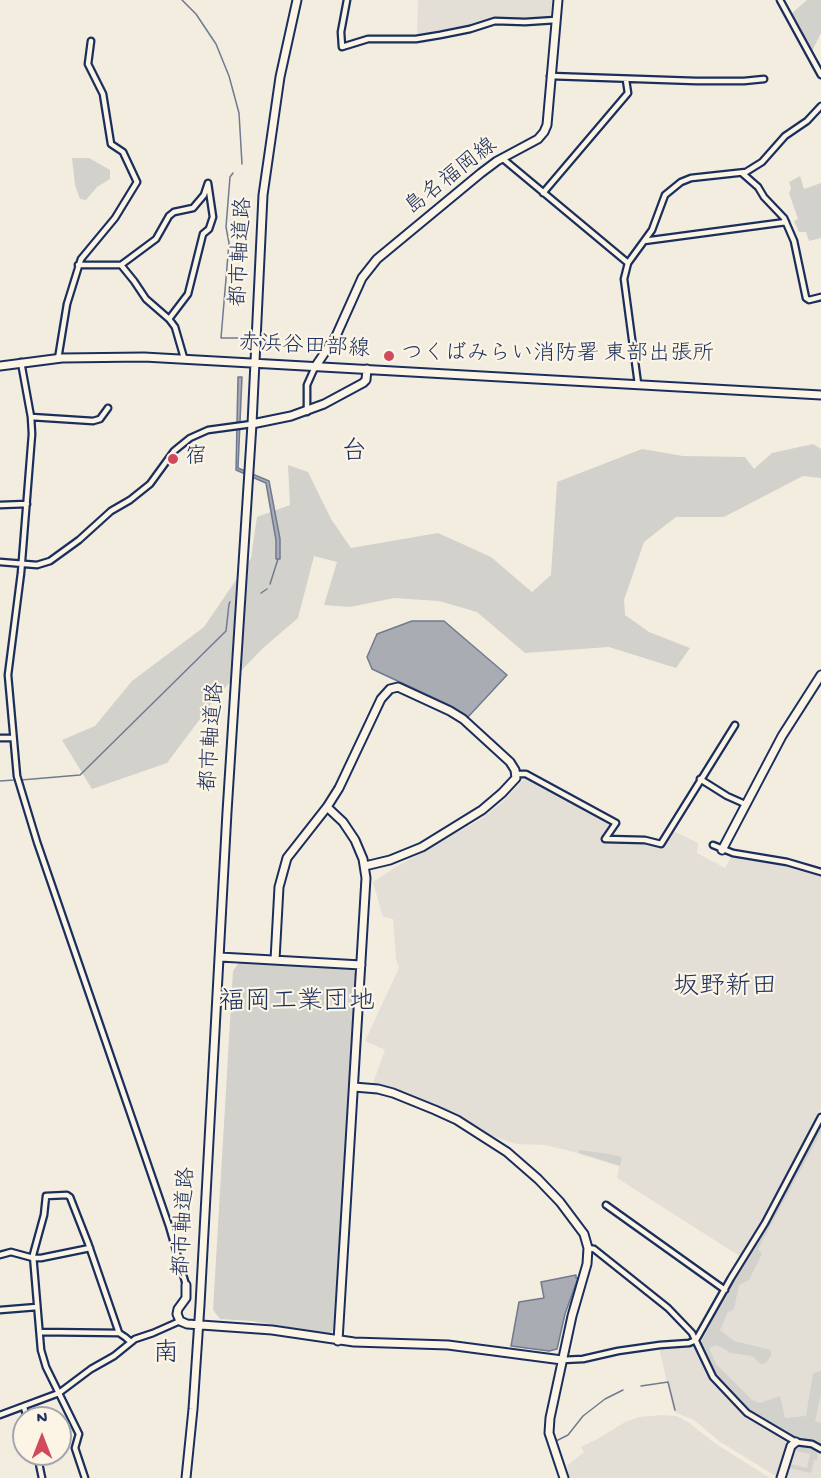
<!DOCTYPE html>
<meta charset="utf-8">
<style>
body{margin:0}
#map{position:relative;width:821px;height:1478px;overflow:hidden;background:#f3ede0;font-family:"Gochi Hand",sans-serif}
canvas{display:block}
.north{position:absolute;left:12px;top:1406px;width:60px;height:60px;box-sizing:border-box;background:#fcf5e5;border:2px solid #a2a6af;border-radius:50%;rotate:0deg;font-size:16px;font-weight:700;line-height:24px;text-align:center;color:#1b2f5e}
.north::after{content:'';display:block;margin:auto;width:21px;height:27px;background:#d1495b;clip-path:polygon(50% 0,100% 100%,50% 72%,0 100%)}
</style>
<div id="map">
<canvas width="821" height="1478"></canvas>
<div class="north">N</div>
</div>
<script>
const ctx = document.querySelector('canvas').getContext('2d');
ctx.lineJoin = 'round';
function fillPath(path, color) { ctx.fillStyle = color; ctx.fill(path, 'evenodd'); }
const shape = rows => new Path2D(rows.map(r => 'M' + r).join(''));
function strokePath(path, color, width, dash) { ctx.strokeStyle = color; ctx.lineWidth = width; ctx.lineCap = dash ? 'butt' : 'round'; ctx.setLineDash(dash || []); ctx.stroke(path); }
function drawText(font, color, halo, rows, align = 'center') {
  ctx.font = font + ' "Gochi Hand","Klee One",sans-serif'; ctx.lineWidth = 4.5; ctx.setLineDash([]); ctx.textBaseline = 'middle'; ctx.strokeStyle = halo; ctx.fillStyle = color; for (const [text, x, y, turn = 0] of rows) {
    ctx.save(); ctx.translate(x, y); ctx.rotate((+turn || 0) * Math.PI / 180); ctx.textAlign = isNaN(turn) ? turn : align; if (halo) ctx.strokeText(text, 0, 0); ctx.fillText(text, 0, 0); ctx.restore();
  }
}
fillPath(shape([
 [418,0,555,0,552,2,550,17,494,18,462,28,417,37],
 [525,778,613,824,609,834,617,841,648,842,662,848,673,831,698,843,697,853,725,868,732,856,791,866,821,875,821,1109,769,1209,741,1257,617,1178,619,1166,570,1151,545,1145,516,1144,493,1136,488,1137,454,1115,373,1083,385,1050,365,1041,399,968,396,959,393,919,383,917,373,882,394,868,481,819,501,803],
 [821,1122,821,1446,716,1376,700,1344,734,1279,773,1214],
 [695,1346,710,1375,728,1398,745,1414,790,1441,777,1477,719,1441,694,1420,674,1412,659,1348],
 [662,1415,676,1416,688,1422,716,1444,770,1478,569,1478,567,1466,584,1452,581,1447,599,1438,625,1422,639,1417],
 [812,1447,821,1452,821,1478,783,1478,794,1448]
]), '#e3dfd6');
fillPath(shape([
 [807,0,821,0,821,33,812,51,791,14],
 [72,158,89,158,110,170,110,179,97,187,86,200,80,199,75,185],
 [800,176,804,189,821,183,821,238,809,241,806,232,799,232,794,221,798,219,789,193,791,188,789,182],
 [813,444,821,449,821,478,803,476,724,517,676,517,644,542,624,600,625,615,649,632,690,648,676,668,609,647,525,653,477,612,439,601,394,598,350,607,324,605,337,562,314,556,298,618,262,649,218,695,167,763,92,789,62,740,95,726,132,681,204,627,251,558,257,517,290,505,288,465,308,472,331,519,351,548,438,533,491,557,532,592,551,575,557,482,642,449,683,456,745,457,754,469,772,453],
 [240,961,348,968,353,969,357,978,336,1325,332,1332,328,1334,252,1321,220,1319,213,1310,233,971],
 [821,1122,821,1132,758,1249,762,1254,749,1280,739,1285,734,1309,728,1312,720,1330,734,1341,771,1350,771,1356,766,1363,761,1364,752,1356,731,1353,717,1345,709,1348,716,1364,752,1400,760,1403,780,1396,785,1418,806,1416,813,1373,821,1371,821,1395,815,1421,821,1423,821,1446,813,1442,787,1435,749,1412,716,1376,700,1344,734,1279,773,1214],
 [579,1150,609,1154,622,1157,620,1166,579,1153],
 [800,1444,818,1450,817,1460,814,1460,811,1473,789,1468,790,1464,807,1468,810,1454,793,1450]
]), '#d3d1cc');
const water = shape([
 [238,377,242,377,238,468,269,481,280,539,280,559,276,559,276,540,266,483,236,470,238,377],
 [412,621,444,621,507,675,468,717,449,705,372,669,367,657,377,634,412,621],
 [576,1275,576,1278,578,1278,565,1314,557,1349,549,1351,511,1346,519,1302,544,1298,541,1282,576,1275]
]);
fillPath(water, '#a9acb3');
strokePath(water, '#707a91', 1.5);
strokePath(shape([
 [182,0,196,14,216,44,229,76,239,113,242,164],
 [233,173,230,177,226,227,229,243,221,338,242,338,242,346],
 [270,584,278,559],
 [261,593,267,589],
 [21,780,80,775,226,631,229,604,230,602],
 [0,781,14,780],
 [641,1386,668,1382,675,1410],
 [556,1441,568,1435,583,1416,605,1399,623,1390]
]), '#707a91', 1.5);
const street = shape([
 [347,0,341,32,342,47,368,39,416,39,440,35,470,29,495,21,525,22,556,20],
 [780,0,821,75],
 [550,76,696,81,744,81,764,79],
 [502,158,628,263],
 [742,173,758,187,764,197,784,218,794,241,806,298,809,300,821,297],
 [543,193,628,93,626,80],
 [644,241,786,222],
 [78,265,121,265,134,281,146,299,169,319,175,327,184,358],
 [121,265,156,239,169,216,174,212,193,208,204,195,208,183,213,217,209,229,203,234,188,294,169,319],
 [58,359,67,304,81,259,115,218,137,182,123,152,111,144,103,94,88,64,91,41],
 [21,362,31,417,32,434,21,573,8,675,17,776,37,842,169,1226,186,1285],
 [638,384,624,279,628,263,652,230,665,195,681,182,691,178,746,172,762,162,785,136,807,121,821,106],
 [307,412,307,385,315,367],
 [31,417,93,421,100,419,108,408],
 [0,505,27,504],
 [0,562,37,565,50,561,79,540,111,511,130,500,150,484,174,451,190,438,208,430,252,424],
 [0,738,13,738],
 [516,774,526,774,616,823,605,839,645,840,661,844,735,725],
 [700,779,727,796,745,804],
 [713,845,733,853,787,862,821,872],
 [606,1205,725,1290],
 [588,1248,594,1249,668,1308,692,1333,713,1377,747,1413,796,1442,812,1444,821,1449],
 [0,1255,11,1252,33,1258,41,1258,90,1248],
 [0,1310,37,1307],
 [40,1332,119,1333,125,1337,131,1342],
 [562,1360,583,1359,618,1351,660,1345,689,1343,696,1340,731,1278,765,1223,821,1117],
 [24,1407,27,1418],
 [0,1415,59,1393,91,1369,114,1356,135,1339,153,1333,180,1321],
 [37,1454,42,1478],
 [85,1478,75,1448,79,1434,46,1367,41,1350,33,1255,44,1215,46,1196,67,1195,70,1197,88,1243,119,1333]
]);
const secondary = shape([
 [0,366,62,358,144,357,821,395],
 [315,367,336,336,362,278,377,259,481,173,497,161,538,139,544,132,547,125,558,0],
 [252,424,291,416,324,404,363,383,366,380,367,369],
 [327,807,343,822,355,840,363,859,366,878,338,1341],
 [722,850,782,736,821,675],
 [220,957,361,965],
 [275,960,279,887,287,858,327,807,339,788,381,699,390,689,398,687,450,711,463,719,510,762,515,770,516,778,502,793,482,810,422,847,390,860,365,866],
 [354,1087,378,1089,393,1093,435,1110,457,1120,507,1152,538,1179,560,1202,584,1234,588,1248,587,1264,572,1316,550,1418,549,1433,564,1478],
 [186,1285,186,1298,178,1309,177,1314,180,1321,187,1324,272,1330,354,1342,448,1345,562,1360],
 [186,1478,193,1409,200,1305,227,812,252,424,263,195,280,77,297,0],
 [781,1478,791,1446,796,1442]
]);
strokePath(street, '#1b2f5e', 9);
strokePath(secondary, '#1b2f5e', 11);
strokePath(street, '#fcf5e5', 4.5);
strokePath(secondary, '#fcf5e5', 7);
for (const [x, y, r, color] of [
 [389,356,6,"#d1495b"],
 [173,459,6,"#d1495b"]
]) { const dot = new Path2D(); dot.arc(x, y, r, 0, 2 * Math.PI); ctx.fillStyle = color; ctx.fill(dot); strokePath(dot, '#fcf5e5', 2); }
drawText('22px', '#1b2f5e', '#fcf5e5', [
 ["島名福岡線",452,178,-38],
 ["都市軸道路",243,252,-87],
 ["赤浜谷田部線",304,348,3],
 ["都市軸道路",214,737,-86],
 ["都市軸道路",186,1222,-87]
]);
drawText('22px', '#1b2f5e', '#fcf5e5', [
 ["つくばみらい消防署 東部出張所",401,356],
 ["宿",185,459]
], 'left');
drawText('26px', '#1b2f5e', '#fcf5e5', [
 ["台",354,454],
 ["坂野新田",725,989],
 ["福岡工業団地",297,1004],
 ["南",166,1356]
]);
</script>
